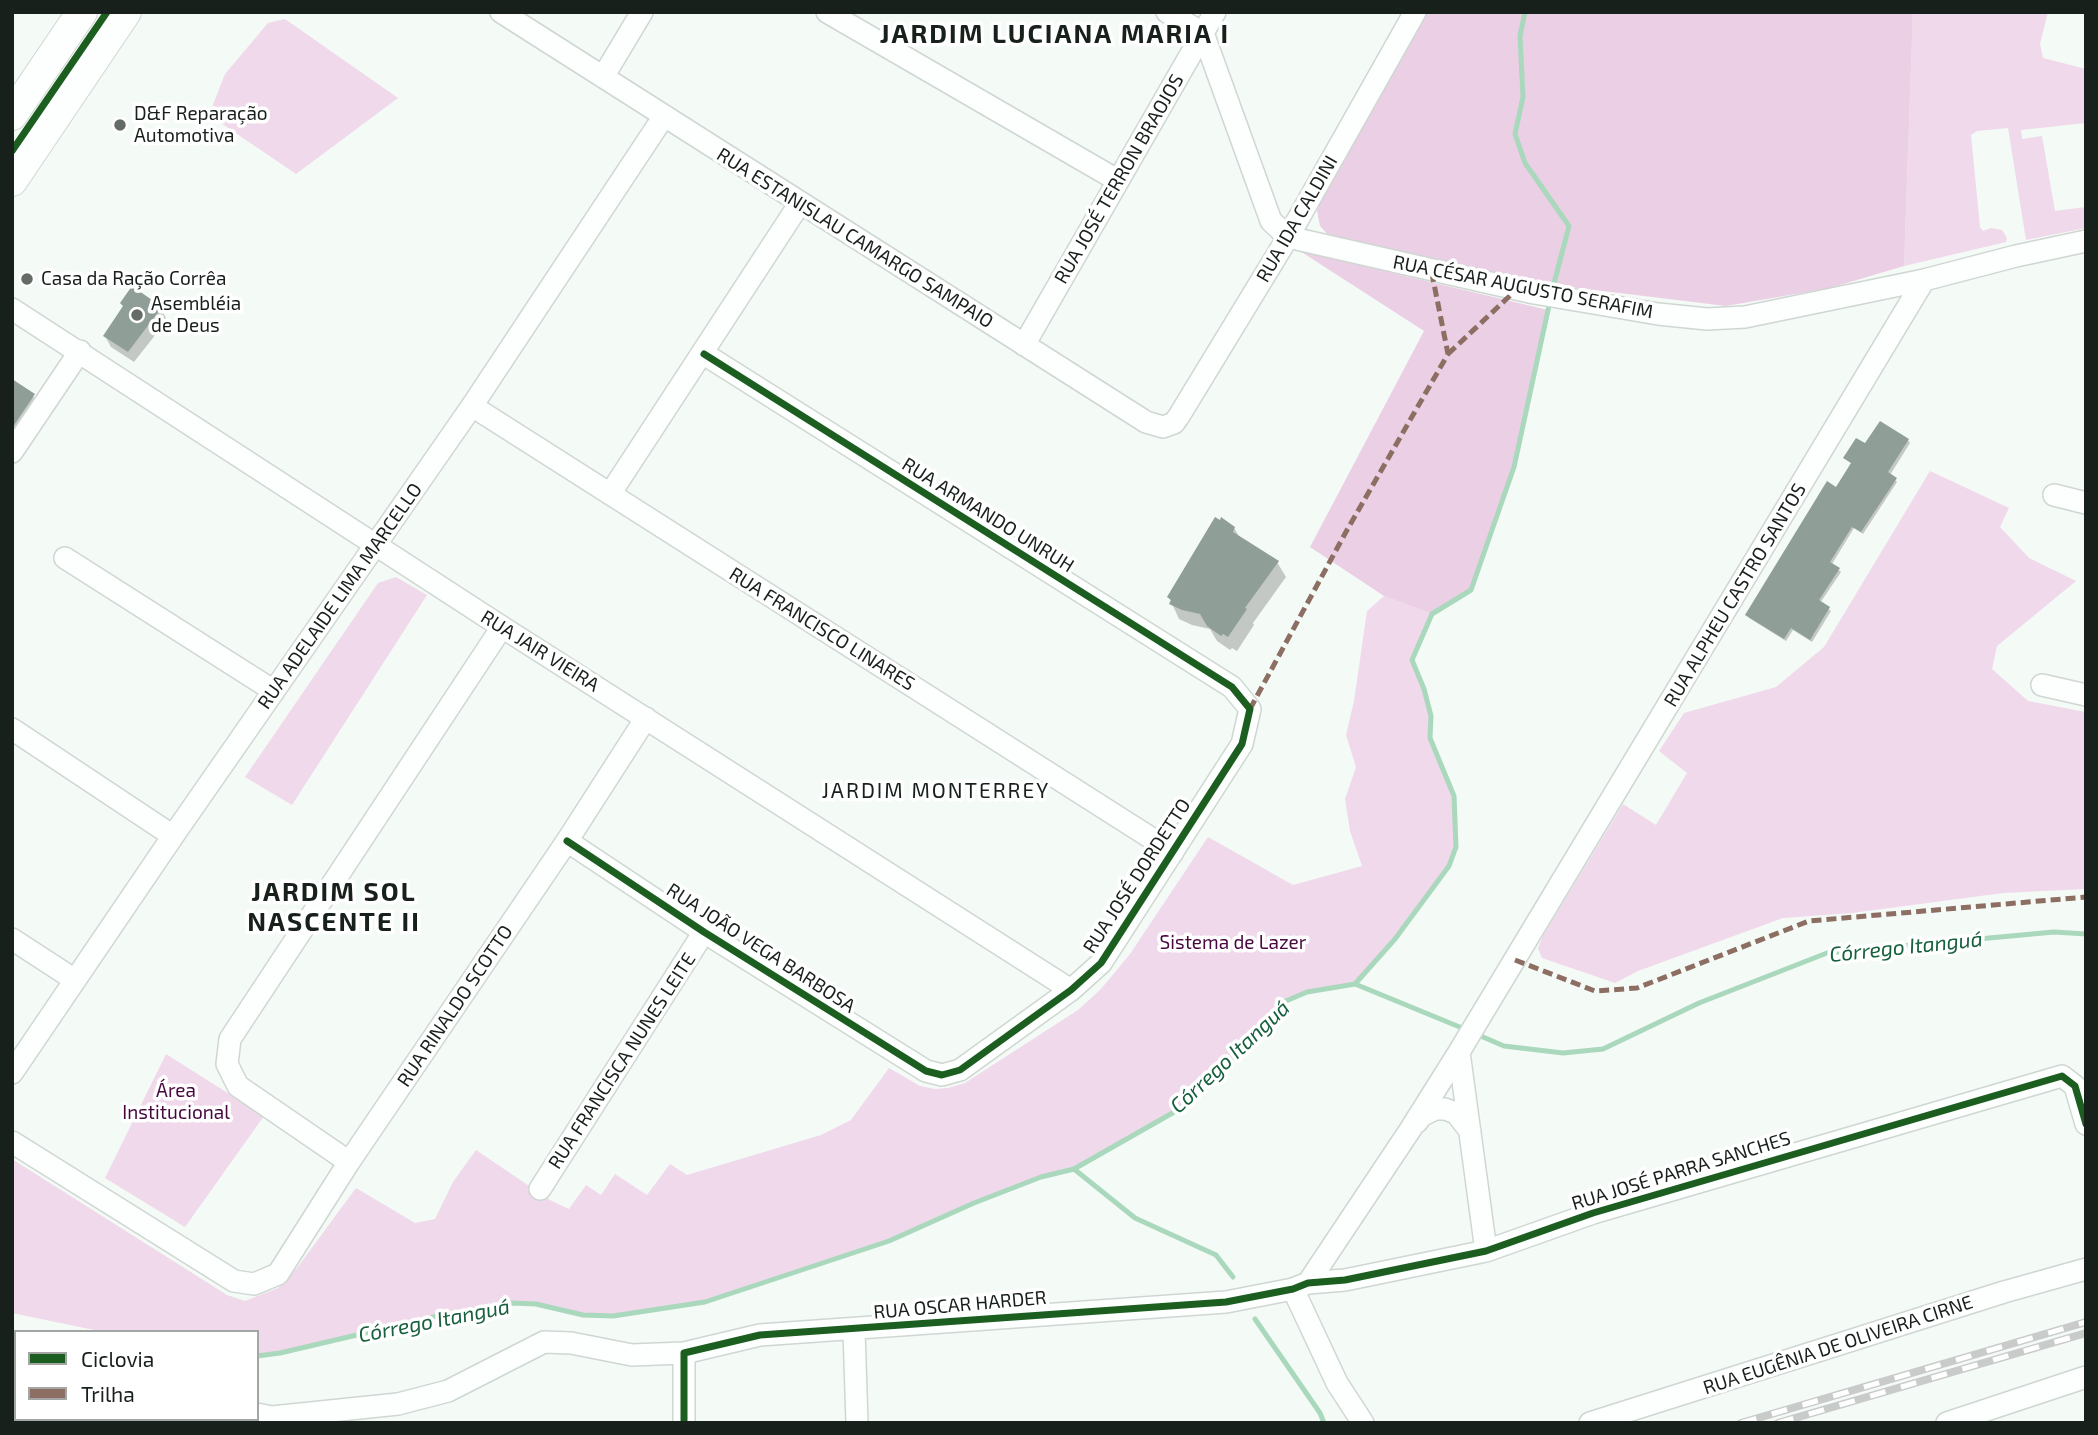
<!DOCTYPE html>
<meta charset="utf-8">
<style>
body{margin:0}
#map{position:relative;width:2098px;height:1435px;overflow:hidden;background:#f4faf6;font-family:"Exo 2",sans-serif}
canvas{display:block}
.frame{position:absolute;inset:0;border:14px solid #18201b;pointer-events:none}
.legend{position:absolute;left:14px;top:1330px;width:245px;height:91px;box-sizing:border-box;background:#fff;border:2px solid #a3a6a4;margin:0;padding:9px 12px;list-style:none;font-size:21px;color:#18201b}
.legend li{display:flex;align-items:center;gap:14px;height:35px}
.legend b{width:35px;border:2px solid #a3a6a4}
</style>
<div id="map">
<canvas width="2098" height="1435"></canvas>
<div class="frame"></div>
<ul class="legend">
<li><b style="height:9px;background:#1b5e20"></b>Ciclovia</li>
<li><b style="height:9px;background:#8d6e63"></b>Trilha</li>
</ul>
</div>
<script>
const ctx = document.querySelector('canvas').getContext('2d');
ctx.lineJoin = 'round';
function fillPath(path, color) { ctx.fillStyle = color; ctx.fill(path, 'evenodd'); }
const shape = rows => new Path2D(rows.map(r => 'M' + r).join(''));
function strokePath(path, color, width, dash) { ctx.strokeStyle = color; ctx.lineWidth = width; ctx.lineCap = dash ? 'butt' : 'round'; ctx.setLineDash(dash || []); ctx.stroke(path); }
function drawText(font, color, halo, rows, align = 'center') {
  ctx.font = font + ' "Exo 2",sans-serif'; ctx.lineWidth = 7; ctx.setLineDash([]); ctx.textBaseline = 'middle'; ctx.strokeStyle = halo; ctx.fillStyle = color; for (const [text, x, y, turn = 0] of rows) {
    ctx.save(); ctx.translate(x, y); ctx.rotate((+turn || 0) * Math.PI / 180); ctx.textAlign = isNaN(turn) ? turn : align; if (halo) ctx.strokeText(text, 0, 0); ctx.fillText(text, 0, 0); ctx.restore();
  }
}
fillPath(shape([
 [1913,12,2048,12,2040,44,2043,58,2086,69,2086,123,2021,130,2022,139,2042,136,2055,211,2086,207,2086,228,2026,240,2008,128,1977,131,1971,135,1980,227,1983,231,1991,228,2002,230,2007,238,2006,242,1904,266],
 [285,19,398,98,296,174,209,115,225,74,268,23],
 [1930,471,2009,508,2000,527,2029,558,2076,581,1997,646,1992,669,2028,701,2086,712,2086,889,2003,893,1852,913,1783,918,1638,971,1615,983,1542,958,1538,948,1543,936,1623,804,1656,825,1687,773,1659,751,1684,713,1776,687,1824,647],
 [396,577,427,595,292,805,245,777,378,583],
 [1384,596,1432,614,1412,660,1424,689,1431,716,1430,738,1454,796,1456,847,1448,868,1395,939,1355,984,1307,992,1286,1001,1226,1065,1183,1107,1074,1169,1041,1177,974,1203,889,1241,705,1302,613,1316,583,1315,536,1304,511,1303,438,1316,280,1353,257,1356,257,1332,104,1332,12,1313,12,1159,227,1295,245,1301,278,1288,297,1268,356,1188,415,1223,435,1219,453,1182,476,1150,550,1200,569,1209,586,1185,601,1195,615,1174,647,1195,670,1164,687,1175,821,1135,851,1120,889,1068,920,1086,935,1089,948,1088,965,1083,1078,1010,1101,989,1130,954,1208,837,1293,885,1362,866,1350,831,1345,799,1356,767,1346,735,1354,701,1367,611],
 [166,1054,264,1116,185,1227,105,1178]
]), '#f0d9ea');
fillPath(shape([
 [1425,12,1913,12,1904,266,1830,288,1726,306,1554,285,1330,237,1320,226,1317,211,1322,197],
 [1300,251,1548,310,1514,467,1471,590,1432,614,1384,596,1310,547,1424,331]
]), '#ebcfe4');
fillPath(shape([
 [132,289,161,309,167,320,134,362,111,347,105,336,125,308],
 [12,381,36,399,12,434],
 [1908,440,1910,443,1890,475,1897,482,1863,534,1854,528,1832,564,1841,572,1820,603,1831,611,1812,642,1793,630,1786,641,1749,618,1747,615,1852,464,1845,458,1866,446],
 [1234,528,1240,538,1277,562,1286,577,1253,623,1254,625,1237,651,1232,648,1230,650,1217,641,1210,629,1192,625,1179,619,1169,597]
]), '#0003');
strokePath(shape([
 [1525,12,1520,36,1523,97,1515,134,1525,163,1569,226,1552,291],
 [1355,984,1395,939,1449,866,1456,847,1454,796,1430,738,1431,716,1424,689,1412,660,1432,614,1471,590,1514,467,1550,301],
 [1476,1034,1504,1046,1563,1053,1603,1049,1699,1003,1827,953,2054,932,2086,934],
 [1074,1169,1135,1218,1216,1255,1233,1277],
 [1255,1319,1320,1413,1324,1423],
 [12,1335,16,1335],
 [257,1356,280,1353,438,1316,511,1303,536,1304,583,1315,613,1316,705,1302,889,1241,974,1203,1041,1177,1074,1169,1183,1107,1226,1065,1286,1001,1307,992,1355,984,1467,1030]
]), '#aad8bd', 5);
fillPath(shape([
 [132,286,162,307,128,352,103,336,123,306,120,303],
 [12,379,35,394,12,428],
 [1880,421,1909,439,1888,472,1897,478,1861,532,1852,527,1830,562,1840,568,1819,600,1830,607,1810,640,1791,628,1784,639,1745,615,1827,481,1836,487,1851,463,1843,458,1856,438,1865,443],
 [1215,517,1220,520,1221,517,1235,527,1233,532,1279,561,1245,608,1247,609,1228,637,1223,634,1221,636,1207,626,1200,614,1182,610,1169,604,1171,600,1167,597]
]), '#8f9e96');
const street = shape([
 [501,12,1146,422,1163,427,1174,423,1179,416,1288,237,1415,12],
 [827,12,1117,180],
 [1167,12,1203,33,1271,221,1288,237,1534,293,1658,314,1707,319,1745,317,1924,280,2016,256,2086,241],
 [603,77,642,12],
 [12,309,502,627,1071,990],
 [1024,345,1215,12],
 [472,406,1173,852],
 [12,452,80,351],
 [610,494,800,203],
 [2054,495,2086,503],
 [65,558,274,691],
 [2042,685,2086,695],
 [12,729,173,836],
 [567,841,704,932,926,1071,942,1075,960,1070,1071,990,1101,963,1242,744,1250,709,1232,687,704,354],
 [12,939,75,980],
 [1459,1052,1486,1251],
 [12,1073,173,836,472,406,664,116],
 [1417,1122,1421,1116,1435,1109,1445,1109,1456,1113,1470,1131],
 [12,1142,234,1281,254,1284,278,1274,349,1162,567,841,646,718],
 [349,1162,238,1086,227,1064,230,1039,502,627],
 [540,1189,704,932],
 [1308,1283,1410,1130,1459,1052,1924,280],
 [1293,1289,1337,1383,1363,1423],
 [854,1330,857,1423],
 [12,1374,16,1373],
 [257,1414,272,1417,398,1404,448,1391,544,1342,571,1343,632,1355,684,1353],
 [684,1423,684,1353,760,1335,1226,1302,1293,1289,1308,1283,1345,1280,1486,1251,1593,1213,2062,1076,2075,1086,2086,1124],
 [1590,1423,2004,1292,2086,1269],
 [1947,1423,2086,1377]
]);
const secondary = shape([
 [12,115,82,12],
 [12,181,126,12]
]);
strokePath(street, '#cfd7d2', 24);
strokePath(secondary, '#cfd7d2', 32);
strokePath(street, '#fdfefe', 21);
strokePath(secondary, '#fdfefe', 30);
const rail = shape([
 [1741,1423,2086,1322],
 [1778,1423,2086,1333]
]);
strokePath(rail, '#c9cbca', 8);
strokePath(rail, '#fff', 5, [16]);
strokePath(shape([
 [1448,354,1517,289],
 [1250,709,1347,530,1448,354,1431,269],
 [1515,960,1595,991,1637,988,1809,921,2086,897]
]), '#8d6e63', 5, [10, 5]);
strokePath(shape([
 [12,151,107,12],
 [567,841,704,932,926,1071,942,1075,960,1070,1071,990,1101,963,1242,744,1250,709,1232,687,704,354],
 [684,1423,684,1353,760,1335,1226,1302,1293,1289,1308,1283,1345,1280,1486,1251,1593,1213,2062,1076,2075,1086,2086,1124]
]), '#1b5e20', 7);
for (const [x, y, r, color] of [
 [120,125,7,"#656c68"],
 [27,279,7,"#656c68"],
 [137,315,7,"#656c68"]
]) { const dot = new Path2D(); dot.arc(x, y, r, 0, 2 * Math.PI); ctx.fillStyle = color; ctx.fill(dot); strokePath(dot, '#fff', 2.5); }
drawText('19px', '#18201b', '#fff', [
 ["D&F Reparação",134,114],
 ["Automotiva",134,136],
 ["Casa da Ração Corrêa",41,279],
 ["Asembléia",151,304],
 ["de Deus",151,326]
], 'left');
drawText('19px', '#18201b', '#fff', [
 ["RUA JOSÉ TERRON BRAOJOS",1119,179,-60],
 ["RUA IDA CALDINI",1297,219,-60],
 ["RUA ESTANISLAU CAMARGO SAMPAIO",855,238,32],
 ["RUA CÉSAR AUGUSTO SERAFIM",1523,287,11],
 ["RUA ARMANDO UNRUH",988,515,32],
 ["RUA ALPHEU CASTRO SANTOS",1735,595,-59],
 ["RUA ADELAIDE LIMA MARCELLO",340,596,-55],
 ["RUA FRANCISCO LINARES",822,629,32],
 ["RUA JAIR VIEIRA",540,651,32],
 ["RUA JOSÉ DORDETTO",1137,876,-57],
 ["RUA JOÃO VEGA BARBOSA",761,948,33],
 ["RUA RINALDO SCOTTO",455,1006,-56],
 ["RUA FRANCISCA NUNES LEITE",622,1061,-57],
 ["RUA JOSÉ PARRA SANCHES",1681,1171,-17],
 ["RUA OSCAR HARDER",960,1305,-5],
 ["RUA EUGÊNIA DE OLIVEIRA CIRNE",1838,1345,-18]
]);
drawText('19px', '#48073f', '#fff', [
 ["Sistema de Lazer",1233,943],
 ["Área",176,1091],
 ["Institucional",176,1113]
]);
ctx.letterSpacing = '2px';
drawText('21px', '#18201b', '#fff', [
 ["JARDIM MONTERREY",936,791]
]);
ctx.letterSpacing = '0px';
drawText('italic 21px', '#17603d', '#fff', [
 ["Córrego Itanguá",1906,947,-6],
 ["Córrego Itanguá",1230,1057,-43],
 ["Córrego Itanguá",434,1321,-11]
]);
ctx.letterSpacing = '2px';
drawText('bold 26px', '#18201b', '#fff', [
 ["JARDIM LUCIANA MARIA I",1055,34],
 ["JARDIM SOL",334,892],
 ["NASCENTE II",334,922]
]);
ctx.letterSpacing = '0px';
</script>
